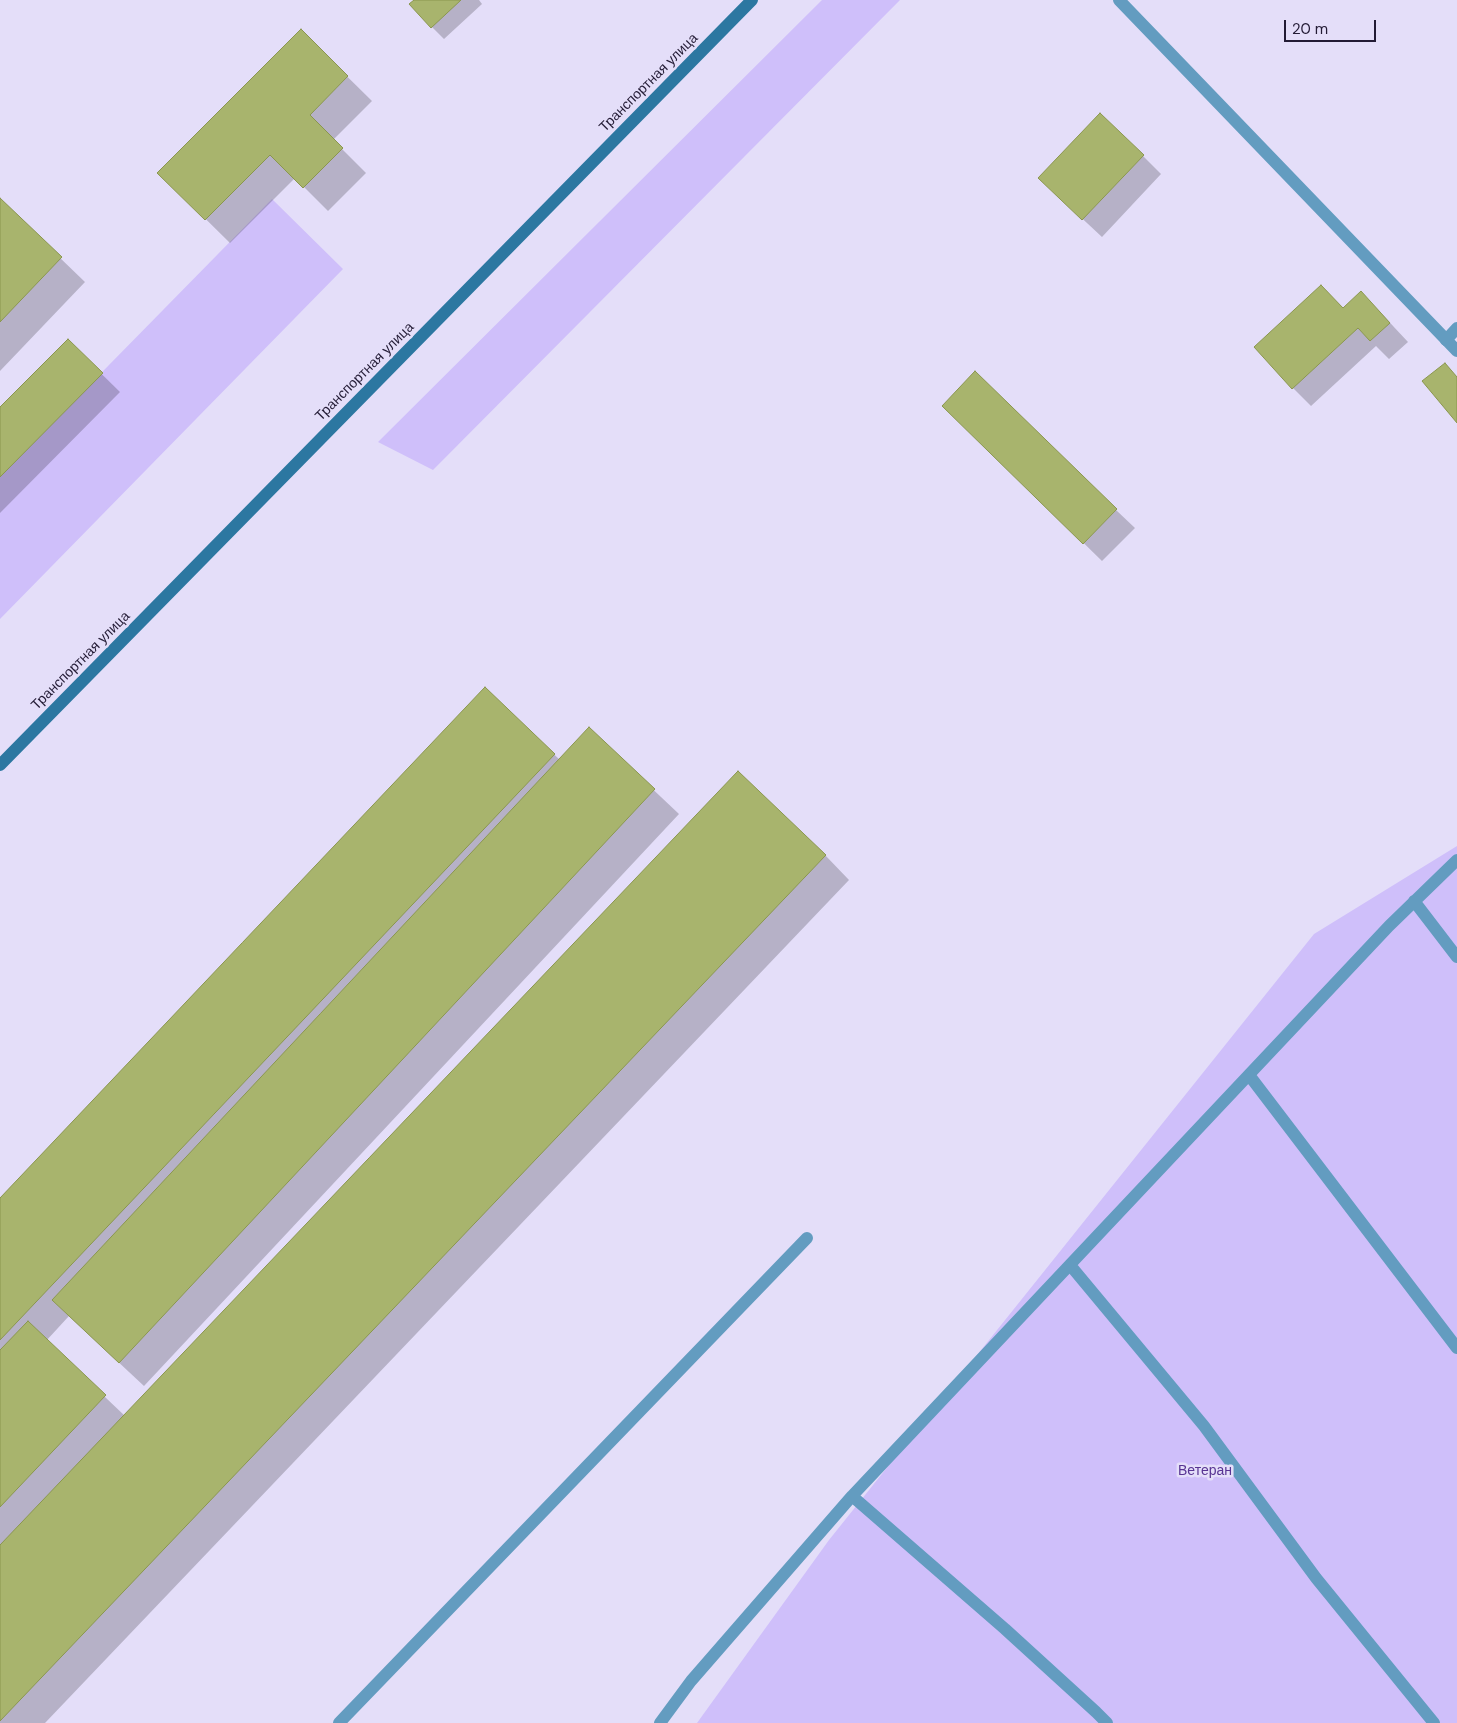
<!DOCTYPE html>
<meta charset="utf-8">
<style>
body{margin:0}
#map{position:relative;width:1457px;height:1723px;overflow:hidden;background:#e4def9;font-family:"DM Sans",sans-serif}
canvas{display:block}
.scale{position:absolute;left:1284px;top:20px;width:92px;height:22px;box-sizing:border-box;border:2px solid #231b35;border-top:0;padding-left:6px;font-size:15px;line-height:18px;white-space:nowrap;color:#231b35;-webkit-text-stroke:4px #e4def9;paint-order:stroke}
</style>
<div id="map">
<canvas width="1457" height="1723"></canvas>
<div class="scale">20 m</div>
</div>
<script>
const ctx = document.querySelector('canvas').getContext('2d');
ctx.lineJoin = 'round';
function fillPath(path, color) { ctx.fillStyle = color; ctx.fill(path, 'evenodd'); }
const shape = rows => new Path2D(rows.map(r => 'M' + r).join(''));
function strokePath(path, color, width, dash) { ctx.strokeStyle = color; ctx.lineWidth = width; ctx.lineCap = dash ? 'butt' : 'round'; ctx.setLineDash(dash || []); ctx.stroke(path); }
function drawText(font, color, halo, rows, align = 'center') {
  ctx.font = font + ' "DM Sans",sans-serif'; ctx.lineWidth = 5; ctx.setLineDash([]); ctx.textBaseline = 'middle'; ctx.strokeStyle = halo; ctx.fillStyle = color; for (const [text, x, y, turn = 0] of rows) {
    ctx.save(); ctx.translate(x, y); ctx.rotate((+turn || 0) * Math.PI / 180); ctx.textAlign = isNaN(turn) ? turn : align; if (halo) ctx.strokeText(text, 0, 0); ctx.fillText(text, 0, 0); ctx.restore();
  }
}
fillPath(shape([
 [822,0,900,0,433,470,378,442],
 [272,199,343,269,0,619,0,476],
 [1457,846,1457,1723,697,1723,829,1540,1314,934]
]), '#cfbffa');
fillPath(shape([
 [416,0,479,0,482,4,444,39,432,27],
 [301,31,372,101,333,140,366,173,328,211,295,178,230,243,159,173],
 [1143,156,1161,174,1102,237,1058,196],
 [0,200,85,282,0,371],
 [1344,309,1379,311,1408,342,1389,359,1376,346,1311,406,1293,388],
 [68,341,120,392,0,513,0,409],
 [962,424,1116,510,1135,528,1102,561],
 [485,689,560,760,589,729,679,814,144,1386,69,1316,46,1341,125,1416,825,855,849,880,45,1723,0,1723,0,1200]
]), '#0003');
const building = shape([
 [414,0,461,0,431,28,409,4,414,0],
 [301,29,348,76,310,115,343,148,303,188,270,155,205,220,157,173,301,29],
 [1100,113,1144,155,1082,220,1038,178,1100,113],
 [0,198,62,257,0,322,0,198],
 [1321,285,1343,308,1361,291,1390,323,1370,341,1358,328,1292,389,1254,347,1321,285],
 [68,339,103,373,0,477,0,407,68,339],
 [1445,363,1457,377,1457,423,1422,381,1445,363],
 [975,371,1117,509,1083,544,942,406,975,371],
 [485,687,555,754,0,1340,0,1198,485,687],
 [589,727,655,789,119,1363,52,1300,589,727],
 [738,771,826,855,0,1721,0,1545,738,771],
 [28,1321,106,1395,0,1507,0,1350,28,1321]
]);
fillPath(building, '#a8b46d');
strokePath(building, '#8a964f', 1);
strokePath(shape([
 [1446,340,1457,328],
 [339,1723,807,1238]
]), '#639cc0', 12);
strokePath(shape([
 [1119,0,1457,351],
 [1414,901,1457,957],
 [1249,1075,1457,1348],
 [1070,1265,1204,1426,1316,1578,1434,1723],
 [852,1496,1005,1629,1096,1712,1107,1723],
 [660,1723,691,1681,852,1496,1389,926,1457,860]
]), '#639cc0', 12);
strokePath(shape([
 [0,765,752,0]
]), '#2c77a1', 12);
drawText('14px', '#231b35', '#e4def9', [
 ["Транспортная улица",649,83,-45],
 ["Транспортная улица",365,372,-45],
 ["Транспортная улица",81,661,-45]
]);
drawText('14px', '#583493', '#e4def9', [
 ["Ветеран",1205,1471]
]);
</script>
